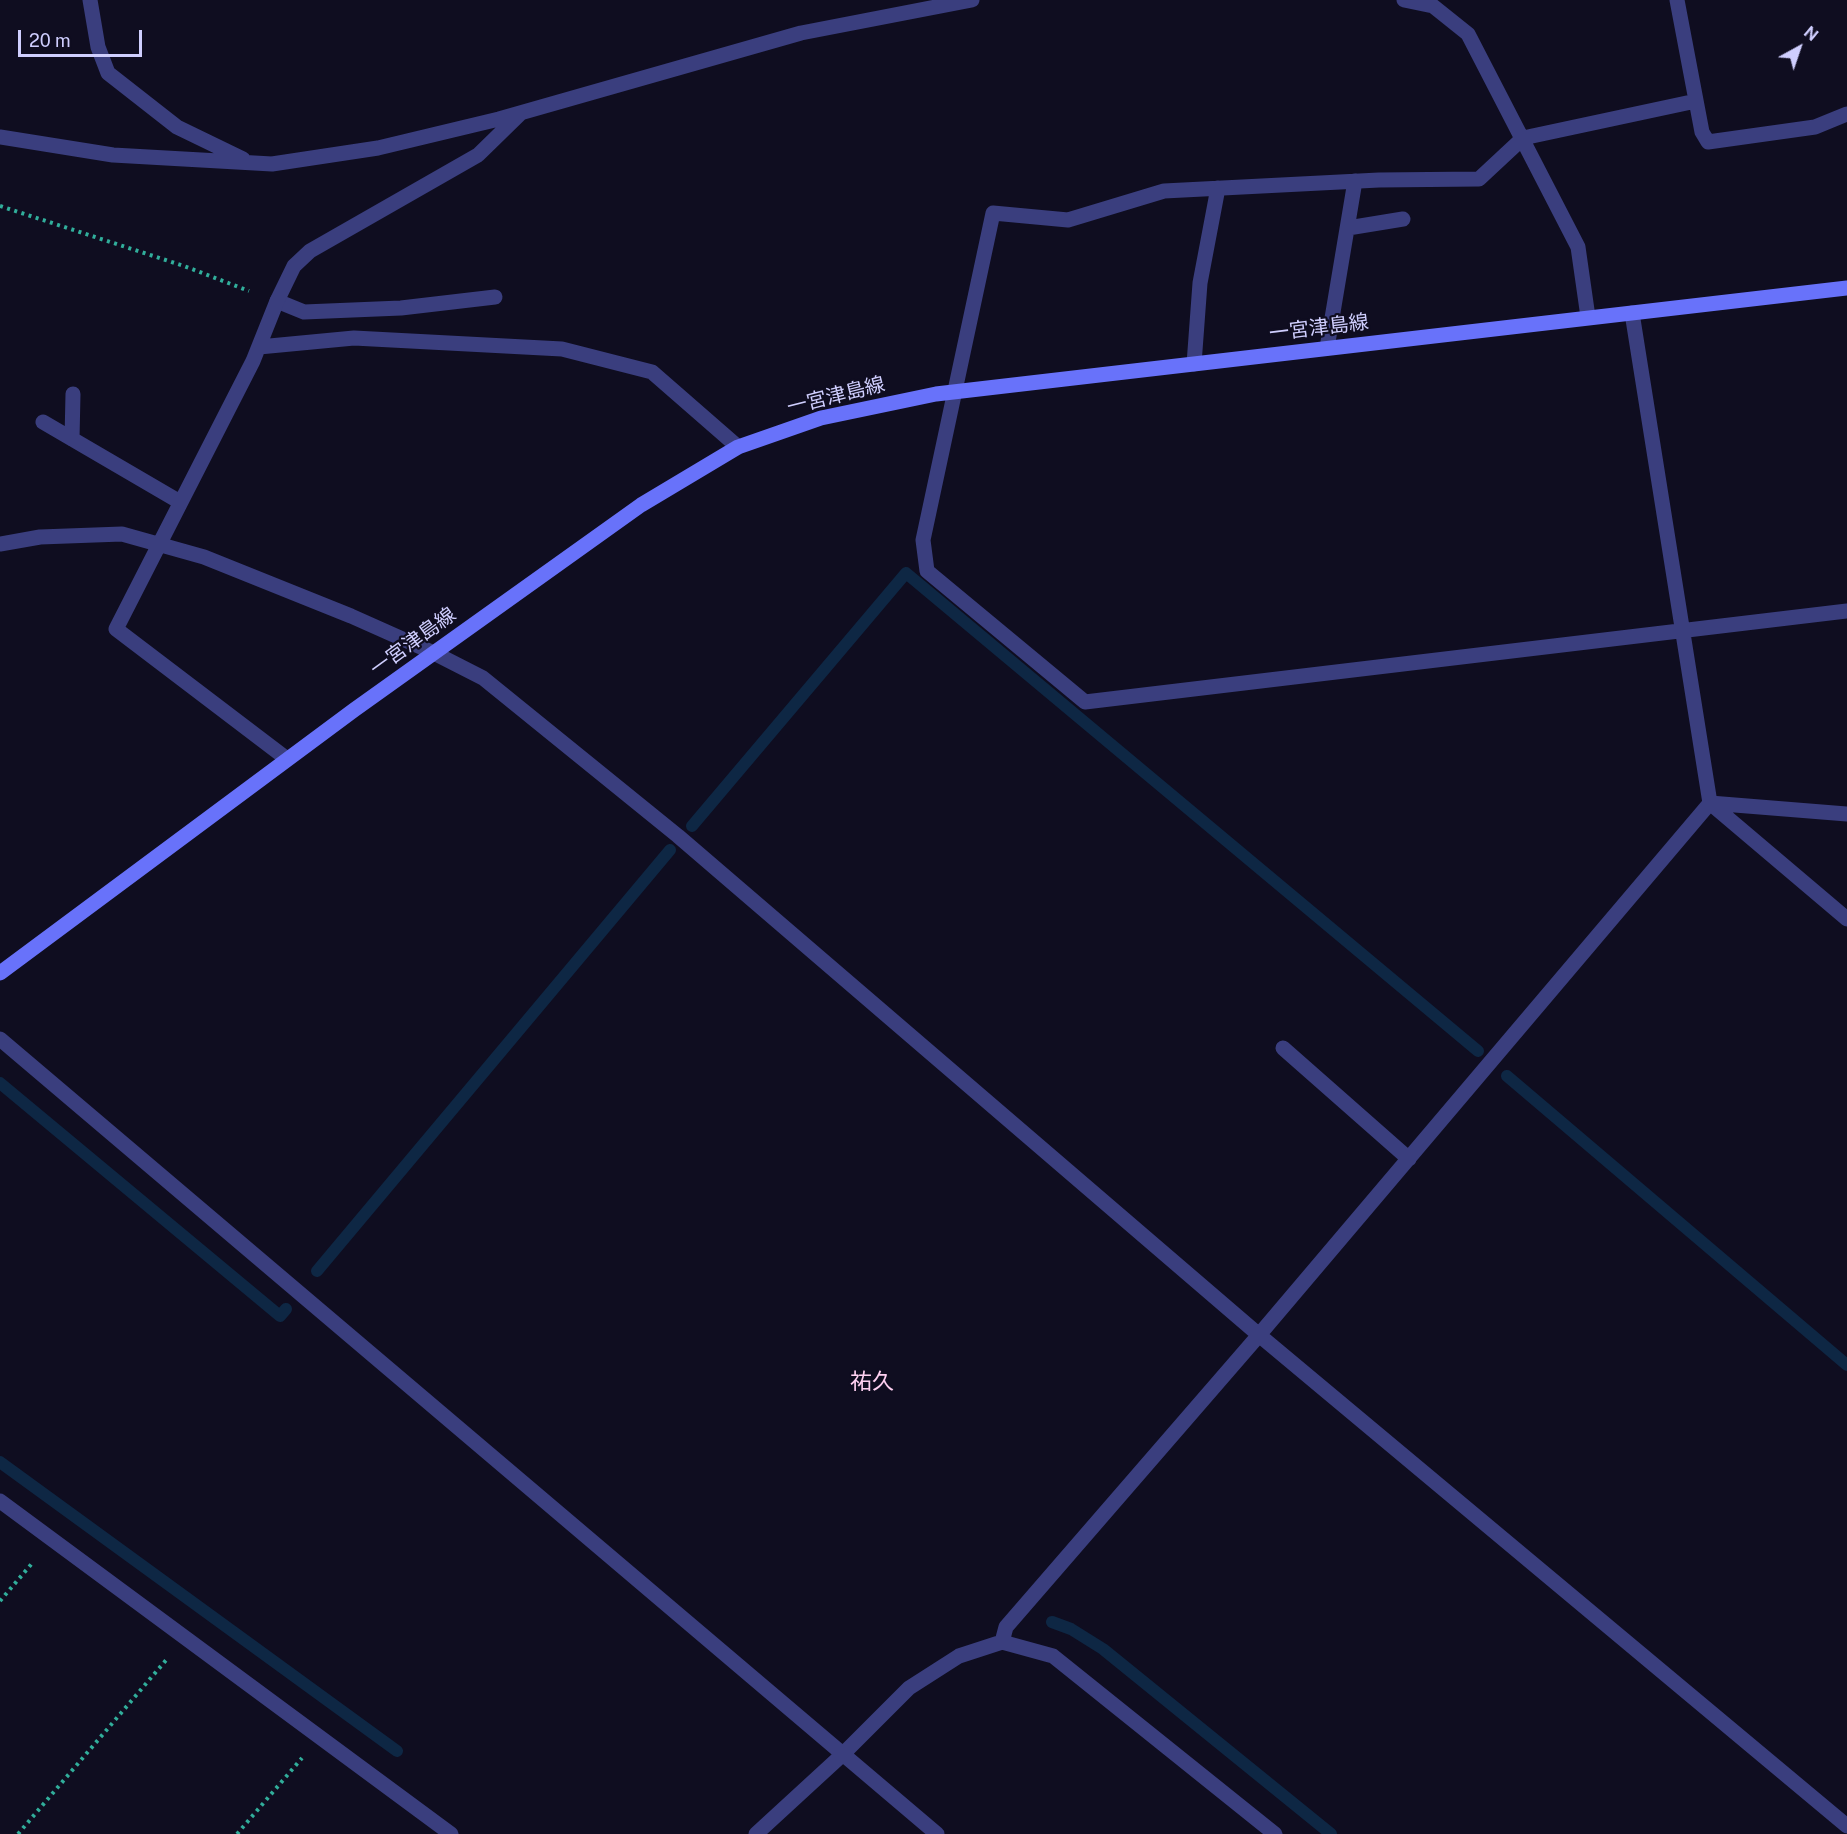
<!DOCTYPE html>
<meta charset="utf-8">
<style>
body{margin:0}
#map{position:relative;width:1847px;height:1834px;overflow:hidden;background:#0f0d20;font-family:"Public Sans",sans-serif}
canvas{display:block}
.north{position:absolute;left:1769px;top:18px;width:60px;height:60px;-webkit-text-stroke:4px #0f0d20;paint-order:stroke;rotate:40deg;font-size:16px;font-weight:700;line-height:24px;text-align:center;color:#cfcefe}
.north::after{content:'';display:block;margin:auto;width:21px;height:27px;background:#cfcefe;clip-path:polygon(50% 0,100% 100%,50% 72%,0 100%)}
.scale{position:absolute;left:18px;top:30px;width:124px;height:27px;box-sizing:border-box;border:3px solid #cfcefe;border-top:0;padding-left:8px;font-size:18px;line-height:21px;white-space:nowrap;color:#cfcefe;-webkit-text-stroke:4px #0f0d20;paint-order:stroke}
</style>
<div id="map">
<canvas width="1847" height="1834"></canvas>
<div class="north">N</div>
<div class="scale">20 m</div>
</div>
<script>
const ctx = document.querySelector('canvas').getContext('2d');
ctx.lineJoin = 'round';
const shape = rows => new Path2D(rows.map(r => 'M' + r).join(''));
function strokePath(path, color, width, dash) { ctx.strokeStyle = color; ctx.lineWidth = width; ctx.lineCap = dash ? 'butt' : 'round'; ctx.setLineDash(dash || []); ctx.stroke(path); }
function drawText(font, color, halo, rows, align = 'center') {
  ctx.font = font + ' "Public Sans","Noto Sans JP",sans-serif'; ctx.lineWidth = 4.5; ctx.setLineDash([]); ctx.textBaseline = 'middle'; ctx.strokeStyle = halo; ctx.fillStyle = color; for (const [text, x, y, turn = 0] of rows) {
    ctx.save(); ctx.translate(x, y); ctx.rotate((+turn || 0) * Math.PI / 180); ctx.textAlign = isNaN(turn) ? turn : align; if (halo) ctx.strokeText(text, 0, 0); ctx.fillText(text, 0, 0); ctx.restore();
  }
}
strokePath(shape([
 [692,826,906,573,1478,1051],
 [1507,1076,1847,1365],
 [0,1083,280,1316,286,1309],
 [317,1271,670,850],
 [0,1462,397,1751],
 [1052,1622,1071,1629,1103,1649,1331,1834]
]), '#0e2744', 12);
strokePath(shape([
 [0,206,184,266,249,291],
 [0,1601,34,1561],
 [18,1834,167,1659],
 [237,1834,302,1758]
]), '#31ae9b', 4, [3, 4.5]);
strokePath(shape([
 [277,301,304,312,401,308,495,297]
]), '#3a3e7e', 15);
strokePath(shape([
 [90,0,98,47,108,73,177,127,243,159],
 [1404,0,1433,6,1468,34,1578,247,1588,317],
 [1677,0,1702,132,1708,142,1815,127,1847,114],
 [1696,101,1523,138,1479,179,1379,180,1164,191,1068,220,993,213,923,540,927,571,1085,702,1847,611],
 [0,137,113,155,272,164,378,148,499,119,801,33,972,0],
 [1348,228,1403,219],
 [1632,313,1710,803,1847,919],
 [259,347,354,338,562,349,652,372,738,447],
 [1327,348,1355,181],
 [1194,364,1200,283,1218,188],
 [43,422,180,502],
 [72,439,73,394],
 [0,544,40,537,122,534,204,557,351,616,434,653,483,678,678,836,1259,1335,1847,1826],
 [287,759,116,629,253,361,277,301,294,266,310,251,478,155,520,114],
 [0,1039,937,1834],
 [1283,1048,1409,1159],
 [0,1501,451,1834],
 [1002,1642,1006,1627,1259,1335,1710,803,1847,814],
 [756,1834,842,1755,909,1688,959,1656,1002,1642,1053,1656,1275,1834]
]), '#3a3e7e', 15);
strokePath(shape([
 [0,973,354,710,641,505,738,447,821,418,936,394,1847,288]
]), '#6872fa', 15);
drawText('20px', '#cfcefe', '#0f0d20', [
 ["一宮津島線",1319,328,-7],
 ["一宮津島線",836,396,-14],
 ["一宮津島線",413,642,-36]
]);
drawText('22px', '#fed0f1', '#0f0d20', [
 ["祐久",872,1382]
]);
</script>
